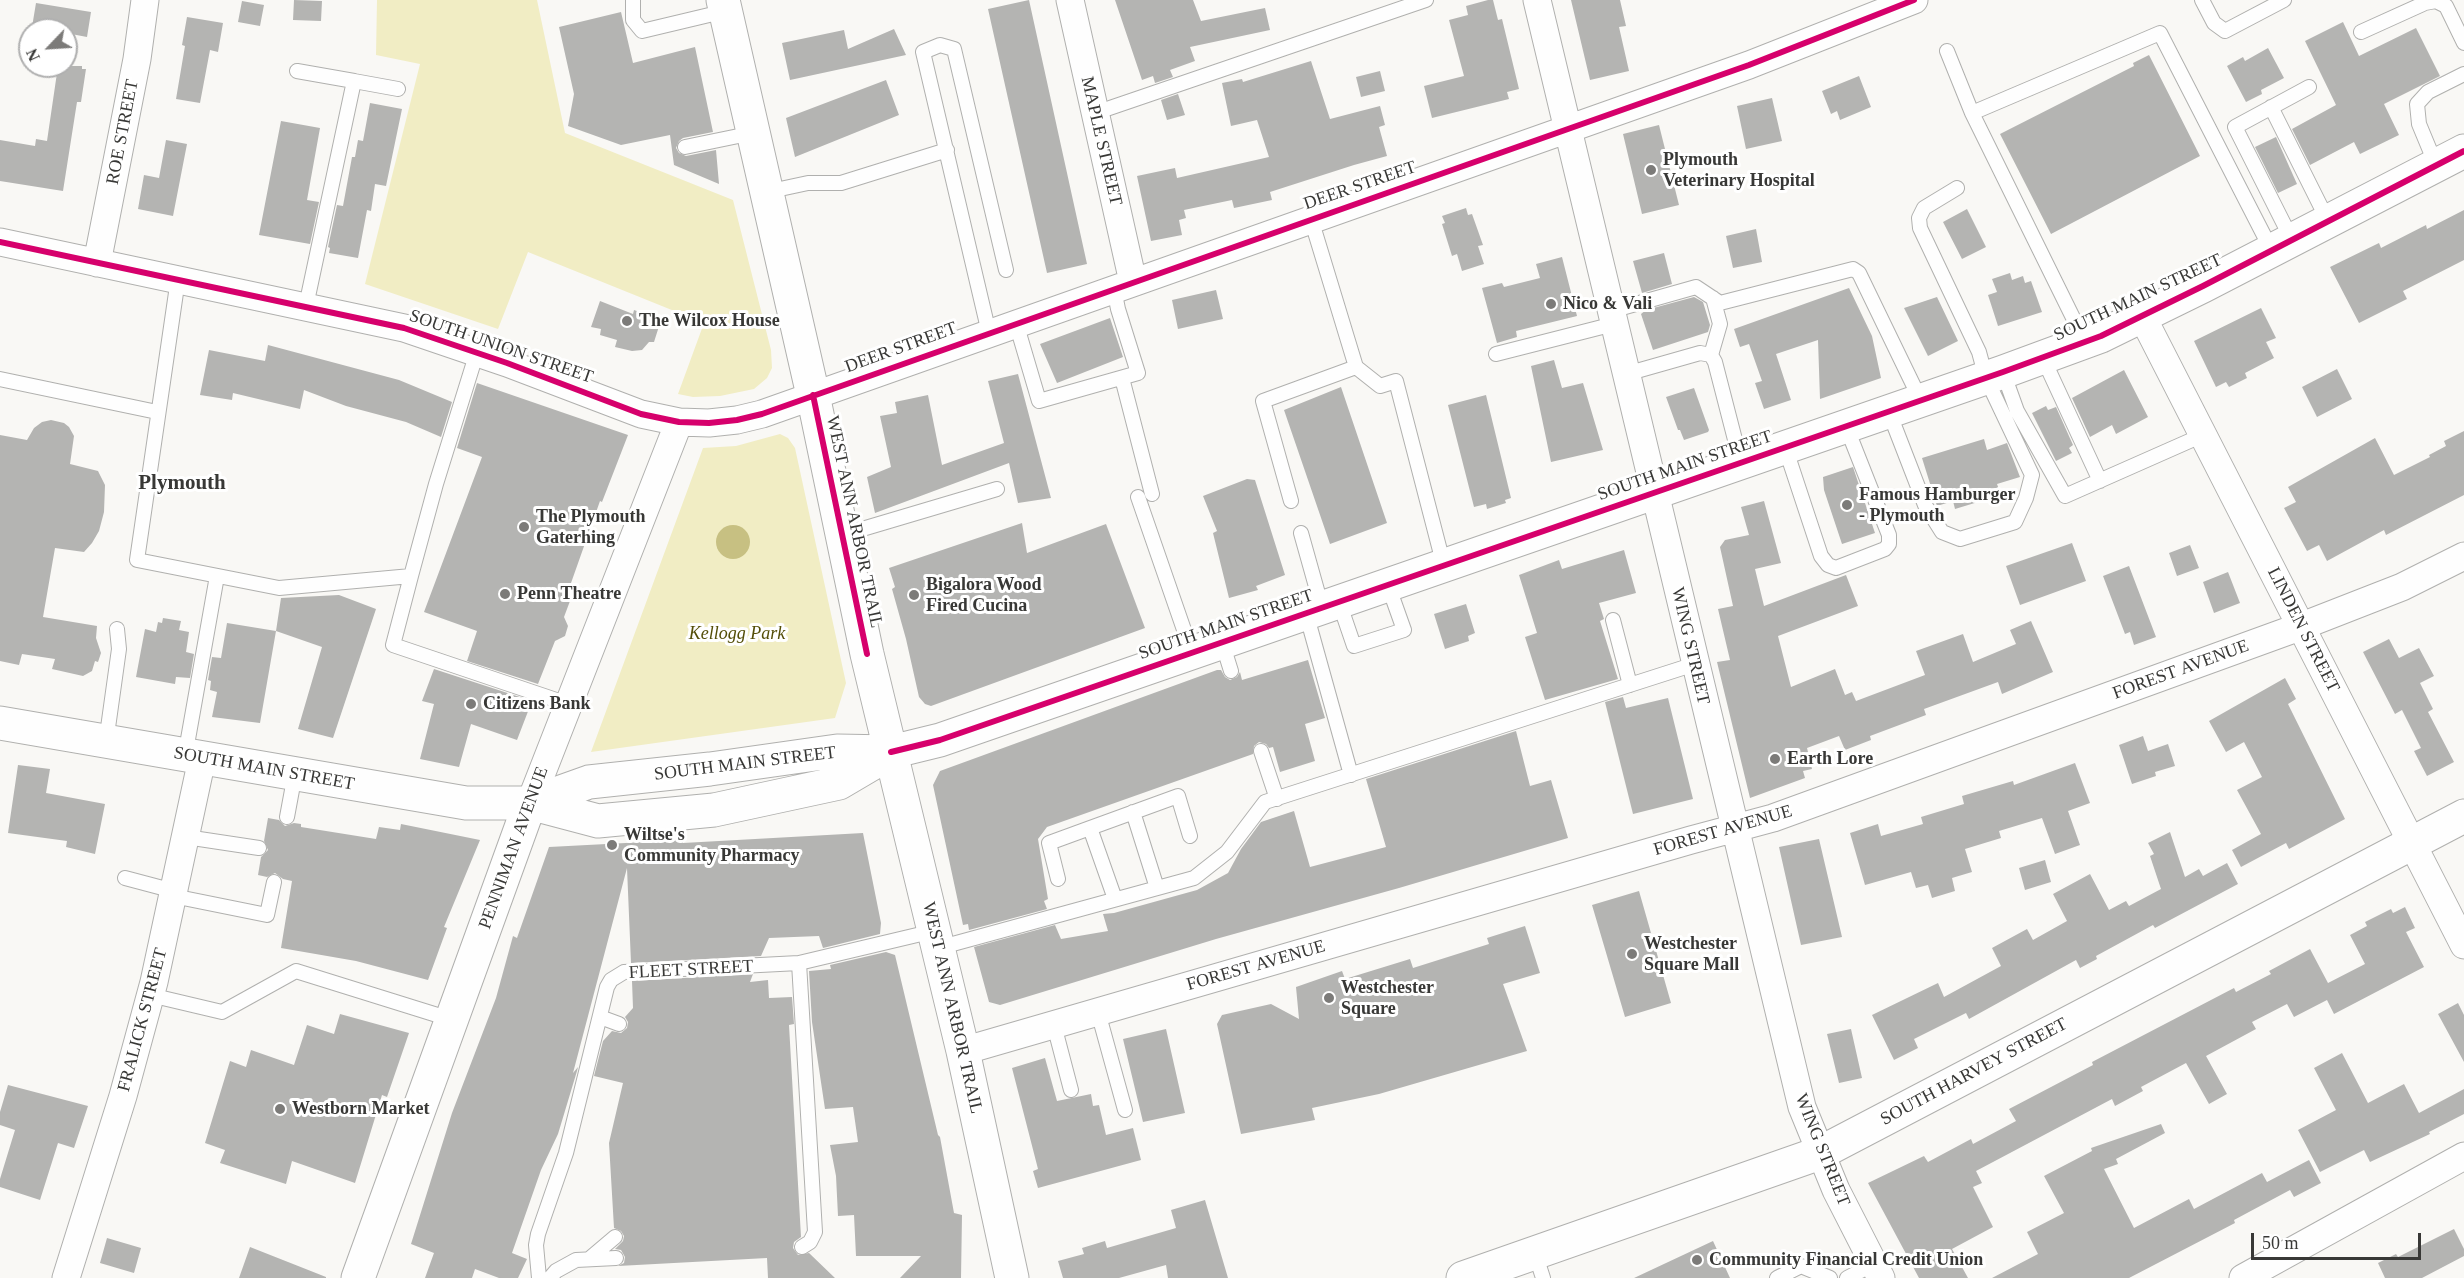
<!DOCTYPE html>
<style>
body{margin:0}
#map{position:relative;width:2464px;height:1278px;overflow:hidden;background:#f9f8f5;font-family:"Times New Roman",serif}
canvas{display:block}
.north{position:absolute;left:18px;top:18px;width:60px;height:60px;box-sizing:border-box;background:#fff;border:2px solid #afafaf;border-radius:50%;rotate:245deg;font-size:16px;font-weight:700;line-height:24px;text-align:center;color:#383836}
.north::after{content:'';display:block;margin:auto;width:21px;height:27px;background:#7c7b79;clip-path:polygon(50% 0,100% 100%,50% 72%,0 100%)}
.scale{position:absolute;left:2251px;top:1233px;width:170px;height:27px;box-sizing:border-box;border:3px solid #383836;border-top:0;padding-left:8px;font-size:18px;line-height:21px;white-space:nowrap;color:#383836;-webkit-text-stroke:4px #fff;paint-order:stroke}
</style>
<div id="map">
<canvas width="2464" height="1278"></canvas>
<div class="north">N</div>
<div class="scale">50 m</div>
</div>
<script>
const ctx = document.querySelector('canvas').getContext('2d');
ctx.lineJoin = 'round';
function fillPath(path, color) { ctx.fillStyle = color; ctx.fill(path, 'evenodd'); }
const shape = rows => new Path2D(rows.map(r => 'M' + r).join(''));
function strokePath(path, color, width, dash) { ctx.strokeStyle = color; ctx.lineWidth = width; ctx.lineCap = dash ? 'butt' : 'round'; ctx.setLineDash(dash || []); ctx.stroke(path); }
function drawText(font, color, halo, rows, align = 'center') {
  ctx.font = font + ' "Times New Roman",serif'; ctx.lineWidth = 6; ctx.setLineDash([]); ctx.textBaseline = 'middle'; ctx.strokeStyle = halo; ctx.fillStyle = color; for (const [text, x, y, turn = 0] of rows) {
    ctx.save(); ctx.translate(x, y); ctx.rotate((+turn || 0) * Math.PI / 180); ctx.textAlign = isNaN(turn) ? turn : align; if (halo) ctx.strokeText(text, 0, 0); ctx.fillText(text, 0, 0); ctx.restore();
  }
}
fillPath(shape([
 [377,0,537,0,565,133,733,200,771,350,772,368,767,378,754,389,720,396,693,397,678,394,704,323,528,252,498,329,365,284,420,64,376,55],
 [780,434,788,438,795,448,846,683,835,718,591,752,703,448,736,446]
]), '#f1edc4');
fillPath(shape([
 '716 542a17 17 0 1 1 34 0a17 17 0 1 1-34 0Z'
]), '#c7c082');
fillPath(shape([
 [294,0,322,1,321,21,293,20],
 [1029,0,1087,264,1047,273,988,9],
 [1115,0,1193,0,1201,21,1265,8,1270,30,1190,47,1195,61,1170,70,1173,77,1155,83,1153,76,1142,80],
 [1488,0,1493,0,1498,20,1502,19,1519,89,1507,92,1509,99,1432,118,1424,86,1464,76,1449,20,1468,15,1466,6],
 [1571,0,1620,0,1626,26,1619,27,1629,71,1590,80],
 [242,1,264,5,260,26,238,22],
 [36,3,91,12,87,37,66,33,66,30,32,27],
 [621,12,633,63,695,47,713,132,683,138,679,141,676,148,679,153,686,156,716,150,719,184,674,165,670,135,621,145,568,126,574,94,559,27],
 [187,17,223,23,218,52,210,50,200,103,176,99,185,46,182,45],
 [2343,22,2359,56,2416,28,2440,76,2384,104,2399,135,2360,154,2354,142,2310,165,2292,129,2336,105,2305,41],
 [894,29,906,55,790,80,782,43,844,30,848,49],
 [2268,48,2284,78,2261,90,2262,94,2246,102,2227,66,2243,57,2245,61],
 [2149,55,2200,156,2051,234,2000,134,2134,66,2133,63],
 [1311,61,1330,119,1380,106,1385,125,1379,127,1387,156,1354,165,1270,192,1272,200,1234,208,1232,200,1184,210,1186,218,1179,220,1182,235,1151,241,1137,176,1175,168,1177,178,1269,157,1257,120,1231,126,1222,83,1242,79,1243,82],
 [58,66,82,66,82,69,86,69,81,102,77,102,63,191,0,181,0,140,35,146,36,139,47,141],
 [1380,71,1385,91,1361,97,1356,77],
 [1859,76,1871,107,1840,120,1837,111,1831,114,1822,91],
 [886,80,899,115,795,157,786,118],
 [1178,94,1185,115,1167,120,1161,100],
 [1772,98,1782,141,1746,149,1737,106],
 [370,103,402,109,386,186,375,184,371,211,367,210,358,258,329,253,330,248,328,247,337,205,343,206,352,157,355,157,358,140,363,141],
 [281,121,320,128,307,200,319,202,310,244,259,235],
 [1659,125,1679,205,1642,214,1623,134],
 [2276,137,2297,184,2278,193,2255,147],
 [166,140,187,144,173,216,138,209,144,175,159,178],
 [1466,208,1468,215,1472,214,1483,245,1478,246,1484,264,1462,271,1457,254,1452,256,1442,224,1445,223,1442,216],
 [1967,209,1986,247,1962,259,1943,222],
 [2464,210,2464,260,2403,291,2407,299,2359,323,2330,267,2379,243,2381,248,2426,225,2427,229],
 [1756,229,1762,262,1733,268,1726,236],
 [1664,253,1672,284,1642,293,1633,261],
 [1562,257,1577,316,1516,331,1517,337,1497,343,1482,288,1502,283,1504,287,1540,278,1536,264],
 [2010,273,2012,280,2023,276,2025,283,2031,281,2042,312,1998,326,1988,295,1997,292,1992,279],
 [1849,288,1872,336,1881,378,1820,399,1818,340,1776,354,1791,400,1764,409,1755,383,1762,381,1749,344,1740,347,1734,329],
 [1216,290,1223,319,1178,329,1172,300],
 [1694,297,1703,302,1710,325,1708,332,1653,350,1641,314,1646,310],
 [1937,297,1958,341,1928,356,1904,308],
 [600,301,633,314,634,310,661,320,654,342,649,342,642,350,632,351,615,347,617,340,600,335,601,329,591,327],
 [2261,308,2276,338,2266,342,2274,358,2245,373,2247,378,2229,387,2226,382,2216,387,2194,341],
 [1110,318,1123,357,1057,383,1040,344],
 [268,345,399,380,452,402,441,437,406,422,346,406,304,390,300,409,233,393,232,400,200,395,209,350,265,361],
 [1554,360,1562,388,1583,383,1603,450,1551,462,1531,366],
 [2337,369,2352,399,2317,417,2302,387],
 [2124,370,2148,417,2116,434,2112,425,2090,437,2072,398],
 [1018,374,1051,498,1018,503,1009,463,875,513,867,477,891,467,880,416,897,413,895,402,928,395,942,465,1004,443,988,381],
 [477,383,628,435,602,502,600,501,565,600,570,601,564,617,568,626,565,636,555,641,538,684,467,661,477,631,424,612,482,457,457,448],
 [1341,387,1387,523,1330,544,1284,410],
 [1694,388,1709,430,1708,432,1684,440,1680,430,1678,430,1666,397],
 [1486,395,1511,498,1505,500,1506,503,1487,509,1486,504,1474,507,1448,405],
 [2046,406,2048,410,2056,407,2073,445,2069,448,2072,453,2056,461,2032,413],
 [51,420,64,423,69,427,74,436,70,464,98,471,105,485,104,512,99,531,92,543,84,552,55,548,43,617,97,626,96,638,101,653,98,662,95,661,92,671,83,676,52,669,55,659,22,654,19,665,0,661,0,435,27,440,34,428,42,422],
 [2464,431,2464,495,2386,535,2384,530,2327,561,2319,545,2307,551,2284,508,2296,502,2288,487,2375,438,2394,475,2430,457,2429,455,2446,446,2444,441],
 [1984,439,1987,450,2007,443,2020,477,1997,484,2001,495,1955,509,1953,501,1937,506,1922,458],
 [1853,467,1875,533,1842,544,1824,490,1823,477],
 [1247,479,1255,480,1285,575,1256,586,1258,590,1229,598,1213,533,1217,531,1203,496],
 [1764,501,1781,563,1755,569,1764,606,1846,575,1858,606,1778,636,1791,687,1835,669,1845,695,1852,692,1856,701,1925,675,1916,651,1963,634,1973,662,2016,644,2010,630,2031,621,2053,672,2002,694,1998,682,1924,709,1926,715,1870,736,1871,740,1845,750,1839,736,1807,748,1812,769,1803,771,1805,778,1750,798,1717,662,1730,660,1718,609,1733,606,1720,547,1725,540,1749,535,1741,507],
 [1022,523,1027,553,1106,524,1145,628,931,706,925,704,919,697,906,639,892,589,895,587,889,568],
 [2072,543,2086,581,2020,605,2006,566],
 [2190,545,2199,568,2177,576,2169,553],
 [1624,550,1636,593,1599,603,1604,619,1600,621,1618,679,1545,700,1525,637,1537,633,1519,575,1559,560,1562,569],
 [2129,566,2156,637,2134,645,2130,632,2125,634,2103,576],
 [2228,572,2240,603,2214,613,2203,582],
 [339,595,376,609,333,738,298,729,322,647,276,631,281,598],
 [1466,604,1475,633,1468,636,1469,641,1445,649,1434,614],
 [163,618,181,621,179,630,189,632,186,652,194,654,190,678,176,677,175,684,136,677,145,629,156,632,158,622,162,623],
 [227,623,276,631,260,723,212,717,217,692,210,690,211,681,208,680,212,657,221,658],
 [2389,639,2399,658,2419,648,2434,676,2420,683,2433,709,2428,712,2454,762,2427,776,2414,751,2421,748,2402,710,2395,714,2363,652],
 [1308,660,1325,718,1305,724,1315,761,1280,772,1273,747,1269,748,1266,744,1259,742,1254,746,1253,754,1047,827,1038,839,1048,899,1044,901,1047,909,969,930,968,924,963,925,933,785,940,771,1217,670,1221,670,1225,677,1230,680,1237,677,1240,672,1242,680],
 [434,669,532,701,517,740,471,724,459,767,420,759,434,704,422,701],
 [2285,678,2296,699,2288,704,2345,819,2289,849,2286,843,2241,867,2232,850,2261,834,2237,790,2262,777,2244,742,2226,752,2209,721],
 [1623,697,1626,708,1668,698,1693,799,1633,814,1605,702],
 [1516,731,1530,786,1551,780,1568,838,1399,888,1216,939,1000,1005,989,1002,974,947,1055,925,1061,939,1108,931,1103,914,1114,913,1197,890,1228,873,1241,849,1261,822,1294,811,1310,867,1386,847,1366,779],
 [2143,736,2148,751,2168,744,2175,766,2155,772,2156,776,2132,784,2119,745],
 [2075,763,2090,803,2068,811,2080,845,2055,854,2042,818,1999,831,2001,838,1965,849,1972,872,1952,878,1955,891,1932,898,1928,885,1916,888,1911,872,1865,885,1850,833,1878,824,1881,836,1923,824,1921,817,1964,804,1962,796,2013,781,2014,785],
 [18,765,50,769,46,793,105,804,95,854,66,847,67,841,8,833],
 [268,818,279,820,285,826,294,823,301,824,301,827,376,839,379,827,400,830,401,824,480,840,444,927,447,928,428,980,356,961,281,948,292,881,283,879,275,873,267,877,258,875,261,857,268,850,264,841],
 [2170,832,2185,877,2199,869,2203,876,2227,863,2238,884,2155,928,2153,925,2096,956,2097,959,2080,968,2076,960,1969,1019,1966,1013,1914,1039,1918,1048,1894,1060,1872,1015,1938,983,1944,997,2001,966,1992,948,2027,929,2033,940,2067,921,2053,894,2090,874,2109,910,2126,901,2129,906,2161,889,2150,856,2154,854,2148,843],
 [863,833,881,923,880,934,823,948,819,936,769,938,761,956,631,963,627,868,573,1073,578,1067,577,1071,558,1134,541,1170,512,1253,527,1259,518,1278,499,1278,475,1269,472,1278,425,1278,434,1253,411,1244,452,1113,496,998,513,936,517,938,549,847,683,840,683,843],
 [1819,839,1842,937,1801,945,1779,847],
 [2045,860,2051,882,2025,890,2019,868],
 [1639,891,1671,1003,1625,1017,1592,905],
 [2405,907,2415,928,2406,932,2424,967,2334,1014,2327,1000,2294,1017,2287,1004,2252,1022,2256,1029,2206,1056,2227,1094,2209,1104,2186,1063,2141,1087,2143,1091,2115,1106,2112,1099,1976,1171,1982,1183,1973,1187,1993,1227,1952,1249,1968,1278,1919,1278,1868,1183,1924,1156,1928,1162,1971,1139,1973,1144,2016,1121,2009,1109,2093,1065,2092,1062,2234,988,2236,992,2271,974,2269,971,2310,949,2328,983,2365,964,2350,935,2367,926,2365,922,2391,909,2393,913],
 [1525,926,1540,973,1503,984,1527,1051,1379,1094,1312,1108,1315,1120,1241,1134,1217,1024,1222,1015,1271,1004,1299,1019,1296,987,1342,971,1345,979,1410,959,1413,968,1489,944,1487,938],
 [886,952,895,955,938,1135,940,1137,954,1213,962,1215,961,1278,900,1278,921,1256,856,1256,854,1215,838,1216,836,1176,830,1145,858,1142,853,1107,825,1109,812,1022,809,971,831,969,830,965],
 [753,974,750,982,768,980,769,998,792,997,794,1024,789,1025,801,1237,794,1242,793,1248,798,1255,809,1253,835,1278,768,1278,767,1258,618,1266,624,1263,625,1257,621,1250,615,1249,623,1241,624,1236,621,1231,614,1228,609,1143,623,1083,594,1076,603,1041,612,1031,621,1033,627,1028,628,1022,625,1017,633,1008,632,981],
 [2458,1003,2464,1015,2464,1062,2438,1014],
 [340,1014,409,1033,387,1097,382,1095,355,1183,292,1161,286,1184,220,1163,225,1150,205,1143,230,1061,246,1067,251,1050,294,1065,307,1025,334,1034],
 [1166,1029,1185,1113,1143,1122,1123,1039],
 [1851,1029,1862,1078,1839,1083,1827,1034],
 [2342,1053,2368,1103,2404,1084,2419,1113,2464,1089,2464,1114,2429,1132,2430,1134,2370,1162,2364,1150,2320,1172,2298,1130,2336,1110,2314,1068],
 [1045,1058,1057,1101,1091,1094,1093,1106,1099,1105,1106,1135,1133,1128,1141,1160,1038,1188,1033,1171,1038,1169,1012,1068],
 [8,1085,88,1106,74,1148,58,1143,40,1200,0,1187,0,1179,15,1130,0,1125,0,1112],
 [2161,1124,2165,1133,2116,1159,2118,1164,2104,1169,2134,1228,2189,1199,2194,1209,2262,1173,2267,1182,2309,1160,2321,1183,2294,1197,2290,1190,2234,1220,2235,1223,2129,1278,1992,1278,2038,1254,2027,1232,2064,1213,2044,1176,2092,1151,2091,1148],
 [1205,1200,1228,1278,1168,1278,1166,1265,1119,1278,1063,1278,1058,1261,1084,1254,1082,1248,1105,1241,1107,1248,1176,1228,1171,1210],
 [2454,1229,2464,1249,2464,1256,2422,1278,2385,1278,2378,1263,2396,1254,2398,1257],
 [107,1238,141,1248,134,1273,100,1263],
 [1713,1241,1730,1278,1634,1278],
 [250,1247,326,1277,326,1278,239,1278]
]), '#b4b4b2');
const lane = shape([
 [633,0,633,20,642,31,726,11],
 [2202,0,2214,23,2225,31,2284,0],
 [2361,32,2425,3,2436,1,2446,6,2464,43],
 [1947,51,1972,113,2085,342],
 [297,71,354,81,306,306],
 [354,81,398,89],
 [2271,107,2328,221],
 [1095,113,1426,0],
 [1972,113,2160,33,2272,251],
 [685,147,753,133],
 [2436,165,2419,124,2417,104,2428,92,2464,74],
 [766,192,808,183,841,183,947,150],
 [1311,219,1356,367,1380,386,1396,381,1444,566],
 [2292,240,2235,127,2309,87],
 [178,279,137,560,279,588,411,576,436,484,477,352],
 [1611,311,1696,287,1720,303,1853,269,1859,273,1921,401],
 [1016,323,1039,401,1138,373,1118,309,1114,289],
 [989,333,923,52,940,45,954,49,1006,270],
 [1496,354,1614,324],
 [1711,355,1720,324,1713,298],
 [2043,358,2100,481],
 [2003,372,2017,411,2065,496,2203,435],
 [1626,374,1700,353,1711,355,1715,362,1741,463],
 [1122,378,1152,494],
 [0,379,157,412],
 [1889,412,1925,505,1942,532,1960,539,2015,522,2026,498,2032,475,1986,378,1979,352,1920,228,1919,218,1924,208,1957,188],
 [1785,447,1821,556,1828,565,1836,568,1885,549,1889,544,1889,535,1846,426],
 [1138,497,1192,653],
 [1291,501,1263,401,1356,367],
 [1301,533,1322,608],
 [842,535,997,489],
 [411,576,393,645,568,704],
 [1339,602,1354,646,1404,630,1388,585],
 [1306,613,1351,775],
 [1613,620,1630,685],
 [1222,642,1231,671],
 [106,742,119,649,117,629],
 [1261,751,1277,799],
 [185,756,217,576],
 [1133,812,1157,888],
 [287,817,295,774],
 [186,837,259,848],
 [125,878,174,891],
 [1058,879,1049,843,1090,828],
 [173,896,267,915,274,882],
 [1115,899,1090,828,1178,796,1190,836],
 [938,948,1194,878,1227,852,1265,802,1695,664],
 [799,963,815,1232,810,1242,802,1247],
 [150,995,222,1012,296,971,450,1019],
 [1098,1012,1125,1110],
 [600,1017,619,1024],
 [1054,1025,1071,1090],
 [1535,1253,1543,1278],
 [589,1259,615,1237],
 [539,1278,536,1245,538,1234,566,1153,607,987,611,980,624,972,799,963,934,931],
 [550,1278,556,1271,576,1260,616,1258],
 [1777,1278,1801,1266,1830,1278],
 [1847,1278,1874,1264]
]);
const street = shape([
 [1070,0,1133,282],
 [1537,0,1802,1107,1836,1190,1881,1278],
 [0,242,404,328,507,363,641,414,679,422,709,423,737,420,762,414,1749,65,1914,0],
 [97,263,137,59,145,0],
 [2142,316,2464,945],
 [530,803,679,422],
 [963,1051,1691,840,1773,818,2302,626,2402,587,2464,556],
 [66,1278,123,1096,154,982,202,759],
 [2243,1278,2464,1156]
]);
const secondary = shape([
 [723,0,813,395,867,654,963,1051,1012,1278],
 [0,723,466,803,530,803,598,821,714,810,839,783,890,753],
 [530,803,589,782,710,769,837,751,891,752,940,740,2003,372,2101,336,2203,286,2464,151],
 [358,1278,530,803],
 [1463,1278,1820,1153,2464,816]
]);
strokePath(lane, '#b0b0ae', 16);
strokePath(street, '#b0b0ae', 29);
strokePath(secondary, '#b0b0ae', 35);
strokePath(lane, '#fefefe', 14);
strokePath(street, '#fefefe', 27);
strokePath(secondary, '#fefefe', 33);
strokePath(shape([
 [0,242,404,328,507,363,641,414,679,422,709,423,737,420,762,414,1749,65,1914,0],
 [813,395,867,654],
 [891,752,940,740,2003,372,2101,336,2203,286,2464,151]
]), '#d6006c', 6);
for (const [x, y, r, color] of [
 [1651,170,6,"#7c7b79"],
 [1551,304,6,"#7c7b79"],
 [627,321,6,"#7c7b79"],
 [1847,505,6,"#7c7b79"],
 [524,527,6,"#7c7b79"],
 [505,594,6,"#7c7b79"],
 [914,595,6,"#7c7b79"],
 [471,704,6,"#7c7b79"],
 [1775,759,6,"#7c7b79"],
 [612,845,6,"#7c7b79"],
 [1632,954,6,"#7c7b79"],
 [1329,998,6,"#7c7b79"],
 [280,1109,6,"#7c7b79"],
 [1697,1260,6,"#7c7b79"]
]) { const dot = new Path2D(); dot.arc(x, y, r, 0, 2 * Math.PI); ctx.fillStyle = color; ctx.fill(dot); strokePath(dot, '#fff', 2); }
drawText('18px', '#383836', '#fff', [
 ["ROE STREET",123,132,-79],
 ["MAPLE STREET",1101,141,77],
 ["DEER STREET",1360,186,-19],
 ["SOUTH MAIN STREET",2138,298,-25],
 ["SOUTH UNION STREET",501,347,19],
 ["DEER STREET",901,348,-20],
 ["SOUTH MAIN STREET",1685,466,-19],
 ["WEST ANN ARBOR TRAIL",854,522,78],
 ["SOUTH MAIN STREET",1226,625,-19],
 ["LINDEN STREET",2303,630,63],
 ["WING STREET",1690,646,77],
 ["FOREST AVENUE",2181,670,-20],
 ["SOUTH MAIN STREET",745,764,-7],
 ["SOUTH MAIN STREET",264,769,10],
 ["FOREST AVENUE",1723,831,-16],
 ["PENNIMAN AVENUE",514,848,-70],
 ["FOREST AVENUE",1256,966,-16],
 ["FLEET STREET",691,970,-3],
 ["WEST ANN ARBOR TRAIL",952,1008,77],
 ["FRALICK STREET",143,1020,-75],
 ["SOUTH HARVEY STREET",1974,1072,-28],
 ["WING STREET",1822,1150,68]
]);
drawText('bold 18px', '#383836', '#fff', [
 ["Plymouth",1663,160],
 ["Veterinary Hospital",1663,181],
 ["Nico & Vali",1563,304],
 ["The Wilcox House",639,321],
 ["Famous Hamburger",1859,495],
 ["- Plymouth",1859,516],
 ["The Plymouth",536,517],
 ["Gaterhing",536,538],
 ["Bigalora Wood",926,585],
 ["Fired Cucina",926,606],
 ["Penn Theatre",517,594],
 ["Citizens Bank",483,704],
 ["Earth Lore",1787,759],
 ["Wiltse's",624,835],
 ["Community Pharmacy",624,856],
 ["Westchester",1644,944],
 ["Square Mall",1644,965],
 ["Westchester",1341,988],
 ["Square",1341,1009],
 ["Westborn Market",292,1109],
 ["Community Financial Credit Union",1709,1260]
], 'left');
drawText('italic 18px', '#544e08', '#fff', [
 ["Kellogg Park",737,634]
]);
drawText('bold 21px', '#383836', '#fff', [
 ["Plymouth",182,484]
]);
</script>
